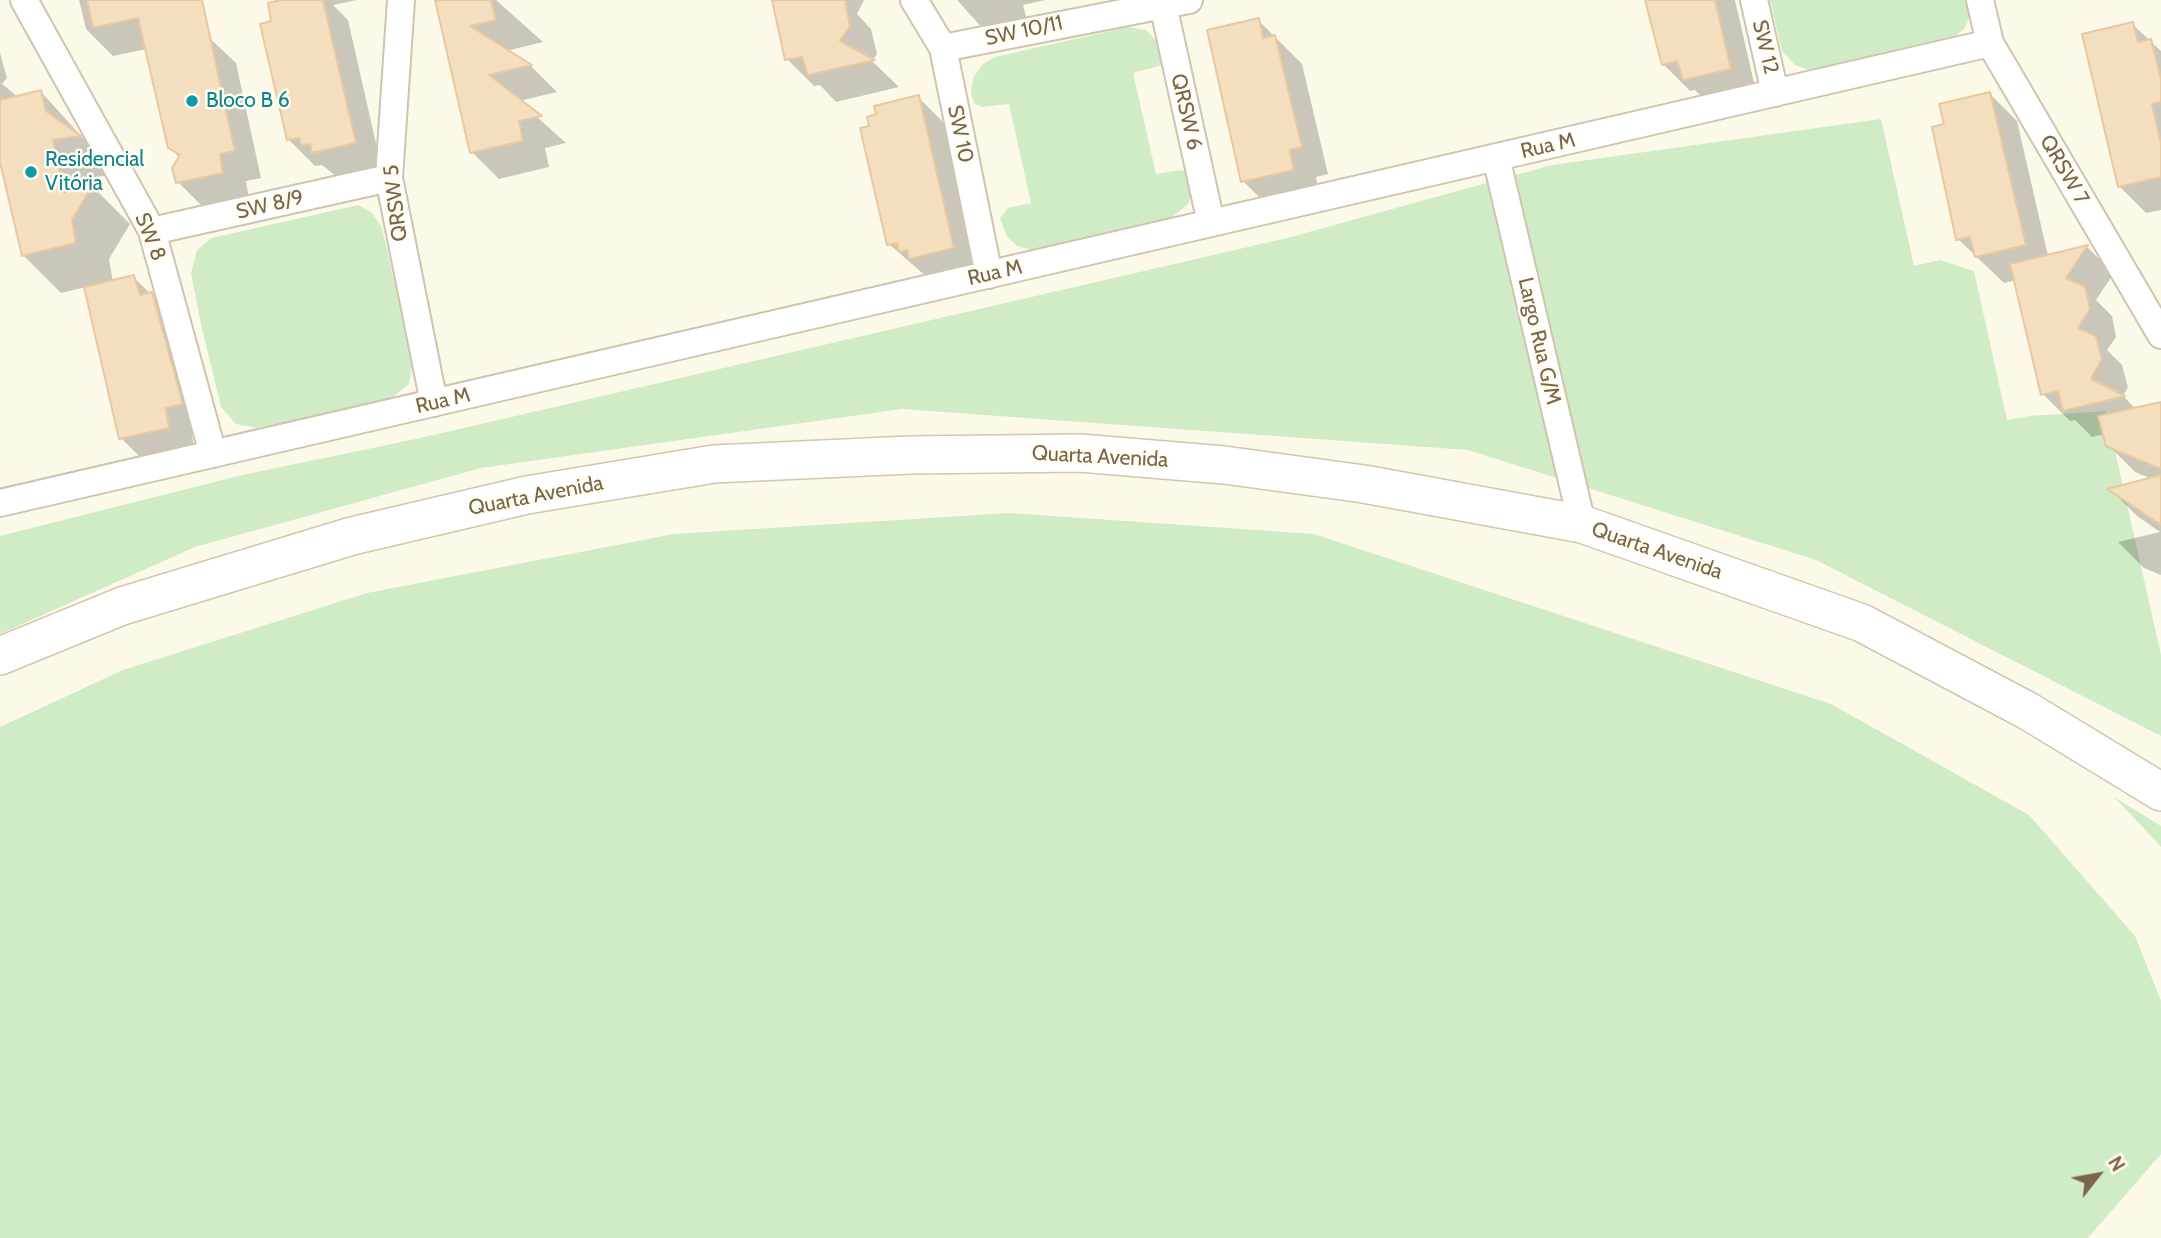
<!DOCTYPE html>
<meta charset="utf-8">
<style>
body{margin:0}
#map{position:relative;width:2161px;height:1238px;overflow:hidden;background:#fdf9e9;font-family:Cabin,sans-serif}
canvas{display:block}
.north{position:absolute;left:2063px;top:1140px;width:70px;height:70px;-webkit-text-stroke:5px #fffcf1;paint-order:stroke;rotate:59deg;font-size:19px;font-weight:700;line-height:28px;text-align:center;color:#7a654b}
.north::after{content:'';display:block;margin:auto;width:24px;height:32px;background:#7a654b;clip-path:polygon(50% 0,100% 100%,50% 72%,0 100%)}
</style>
<div id="map">
<canvas width="2161" height="1238"></canvas>
<div class="north">N</div>
</div>
<script>
const ctx = document.querySelector('canvas').getContext('2d');
ctx.lineJoin = 'round';
function fillPath(path, color) { ctx.fillStyle = color; ctx.fill(path, 'evenodd'); }
const shape = rows => new Path2D(rows.map(r => 'M' + r).join(''));
function strokePath(path, color, width, dash) { ctx.strokeStyle = color; ctx.lineWidth = width; ctx.lineCap = dash ? 'butt' : 'round'; ctx.setLineDash(dash || []); ctx.stroke(path); }
function drawText(font, color, halo, rows, align = 'center') {
  ctx.font = font + ' Cabin,sans-serif'; ctx.lineWidth = 5; ctx.setLineDash([]); ctx.textBaseline = 'middle'; ctx.strokeStyle = halo; ctx.fillStyle = color; for (const [text, x, y, turn = 0] of rows) {
    ctx.save(); ctx.translate(x, y); ctx.rotate((+turn || 0) * Math.PI / 180); ctx.textAlign = isNaN(turn) ? turn : align; if (halo) ctx.strokeText(text, 0, 0); ctx.fillText(text, 0, 0); ctx.restore();
  }
}
fillPath(shape([
 [1770,0,1972,0,1972,11,1965,28,1951,40,1811,71,1795,65,1782,51],
 [1128,27,1146,30,1162,47,1162,65,1133,73,1156,174,1181,170,1188,172,1192,194,1188,204,1171,218,1043,248,1031,250,1017,246,1007,237,1000,218,1008,208,1031,203,1009,104,982,107,974,103,971,93,973,78,983,64,995,57],
 [1881,119,1914,266,1940,260,1974,271,2007,420,2029,416,2106,411,2161,655,2161,736,1816,560,1468,450,902,409,481,468,195,547,0,634,0,536,242,475,416,439,1287,238,1552,165],
 [358,205,372,213,382,228,413,361,409,384,390,399,257,428,236,424,221,407,201,324,191,273,197,250,212,238],
 [1009,513,1314,534,1831,704,2029,815,2135,936,2161,1001,2161,1154,2088,1238,0,1238,0,727,123,670,367,593,674,534],
 [2114,797,2161,826,2161,847,2149,834]
]), '#cfecc6');
fillPath(shape([
 [79,0,169,0,236,63,261,178,246,181,249,199,205,209,178,182,180,158,169,147,147,49,113,56,86,29],
 [289,0,357,0,333,5,348,20,382,170,340,179,322,165,315,166,288,139,273,22],
 [443,0,496,0,543,42,506,51,531,66,557,92,519,101,566,143,545,148,549,167,499,179,472,152],
 [773,0,864,0,857,14,871,29,877,54,872,61,899,87,836,102,820,85,814,86,787,59],
 [957,0,1045,0,1023,5,1027,21,985,31],
 [1648,0,1735,0,1757,96,1711,106,1695,90,1690,91,1663,64],
 [1258,20,1302,64,1328,174,1316,177,1320,196,1270,208,1243,181],
 [2132,24,2161,51,2161,210,2146,213,2119,186],
 [0,53,7,78,2,84,18,97,41,92,116,174,90,178,92,186,130,224,109,259,113,282,133,277,179,321,208,431,192,435,195,454,148,465,121,438,86,287,61,293,23,255,0,153],
 [1990,94,2017,121,2048,256,2087,247,2114,273,2096,300,2112,316,2116,337,2107,350,2122,365,2128,387,2123,396,2136,409,2161,403,2161,575,2144,568,2118,542,2160,532,2137,516,2111,490,2152,479,2135,472,2108,445,2104,434,2092,437,2075,420,2070,421,2043,394,2016,280,2004,283,1958,239,1946,125],
 [918,97,945,124,980,275,928,278,889,244,871,127,878,115]
]), '#0003');
const building = shape([
 [87,0,202,0,235,151,220,154,223,173,176,183,172,168,180,155,168,148,138,18,93,28,87,0],
 [281,0,323,0,356,143,312,153,310,144,301,146,299,138,287,140,260,24,271,21,268,3,281,0],
 [435,0,491,0,496,20,470,26,532,65,489,75,542,116,519,121,523,141,470,153,435,0],
 [772,0,845,0,850,26,840,41,875,60,808,75,802,57,785,60,772,0],
 [1645,0,1715,0,1731,69,1683,80,1677,61,1662,65,1645,0],
 [1259,18,1263,38,1275,35,1302,147,1290,150,1294,170,1241,182,1207,30,1259,18],
 [2133,22,2138,42,2151,39,2161,79,2161,102,2152,104,2161,144,2161,177,2118,187,2082,34,2133,22],
 [41,90,46,111,81,136,53,140,64,192,93,185,72,220,76,243,22,256,0,162,0,100,41,90],
 [1990,92,2026,245,1975,257,1970,237,1956,240,1932,127,1944,124,1939,104,1990,92],
 [919,95,954,248,909,259,907,250,899,252,897,243,887,245,860,128,869,126,867,117,876,114,874,106,919,95],
 [2088,245,2066,278,2085,287,2090,309,2078,328,2096,336,2102,359,2091,379,2125,396,2063,411,2058,391,2041,395,2010,264,2088,245],
 [134,275,140,295,152,292,183,404,166,408,169,428,119,439,84,287,134,275],
 [2161,402,2161,469,2106,446,2098,416,2161,402],
 [2161,475,2161,525,2107,489,2161,475]
]);
fillPath(building, '#f4dec0');
strokePath(building, '#e8c89f', 2);
const street = shape([
 [24,0,152,231,213,454],
 [401,0,389,178,434,403],
 [914,0,943,48,989,275],
 [1162,0,1211,223],
 [1754,0,1775,93],
 [1980,0,1990,43,2161,335],
 [943,48,1189,0],
 [1496,157,1582,524],
 [152,231,389,178],
 [0,503,1990,43]
]);
const secondary = shape([
 [0,656,122,606,352,536,527,495,714,464,910,455,1080,453,1224,465,1364,484,1582,524,1862,623,2028,711,2161,792]
]);
strokePath(street, '#d1c4ae', 30);
strokePath(secondary, '#d4c5ab', 40);
strokePath(street, '#fff', 26);
strokePath(secondary, '#fff', 37);
for (const [x, y, r, color] of [
 [192,101,7,"#0f9aa8"],
 [31,172,7,"#0f9aa8"]
]) { const dot = new Path2D(); dot.arc(x, y, r, 0, 2 * Math.PI); ctx.fillStyle = color; ctx.fill(dot); strokePath(dot, '#fffcf1', 2.5); }
drawText('21px', '#7a654b', '#fffcf1', [
 ["SW 10/11",1024,31,-12],
 ["SW 12",1765,47,77],
 ["QRSW 6",1186,112,77],
 ["SW 10",960,134,78],
 ["Rua M",1548,146,-13],
 ["QRSW 7",2064,170,60],
 ["QRSW 5",396,203,-97],
 ["SW 8/9",270,205,-13],
 ["SW 8",150,237,68],
 ["Rua M",995,273,-13],
 ["Largo Rua G/M",1539,341,77],
 ["Rua M",443,401,-13],
 ["Quarta Avenida",1100,457,3],
 ["Quarta Avenida",536,496,-11],
 ["Quarta Avenida",1657,551,19]
]);
drawText('21px', '#0d838f', '#fffcf1', [
 ["Bloco B 6",206,101],
 ["Residencial",45,160],
 ["Vitória",45,184]
], 'left');
</script>
